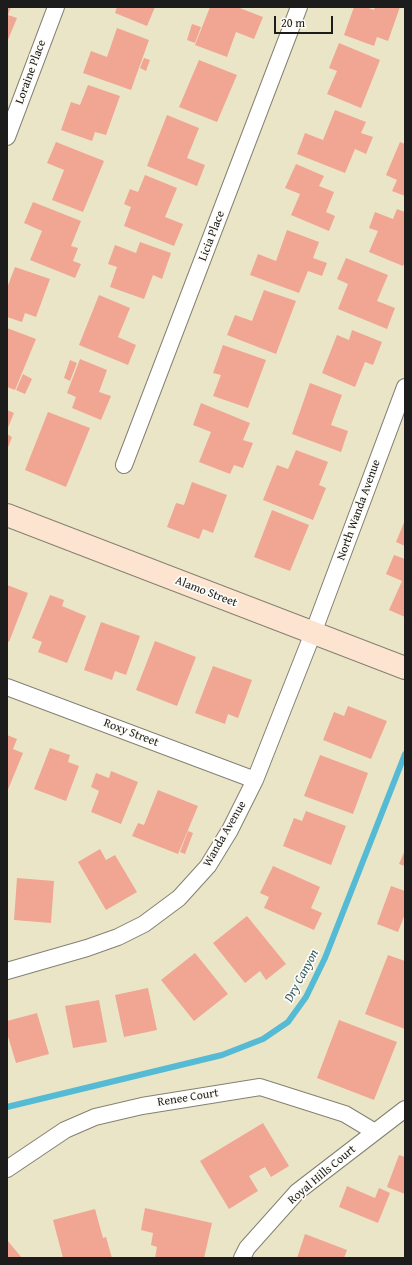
<!DOCTYPE html>
<style>
body{margin:0}
#map{position:relative;width:412px;height:1265px;overflow:hidden;background:#ebe5c7;font-family:"Gentium Book Plus",serif}
canvas{display:block}
.frame{position:absolute;inset:0;border:8px solid #1c1c1c;pointer-events:none}
.scale{position:absolute;left:274px;top:16px;width:59px;height:18px;box-sizing:border-box;border:2px solid #1c1c1c;border-top:0;padding-left:5px;font-size:12px;line-height:14px;white-space:nowrap;color:#1c1c1c;-webkit-text-stroke:3px #fdfcf7;paint-order:stroke}
</style>
<div id="map">
<canvas width="412" height="1265"></canvas>
<div class="frame"></div>
<div class="scale">20 m</div>
</div>
<script>
const ctx = document.querySelector('canvas').getContext('2d');
ctx.lineJoin = 'round';
const shape = rows => new Path2D(rows.map(r => 'M' + r).join(''));
function strokePath(path, color, width, dash) { ctx.strokeStyle = color; ctx.lineWidth = width; ctx.lineCap = dash ? 'butt' : 'round'; ctx.setLineDash(dash || []); ctx.stroke(path); }
function fillPath(path, color) { ctx.fillStyle = color; ctx.fill(path, 'evenodd'); }
function drawText(font, color, halo, rows, align = 'center') {
  ctx.font = font + ' "Gentium Book Plus",serif'; ctx.lineWidth = 3.5; ctx.setLineDash([]); ctx.textBaseline = 'middle'; ctx.strokeStyle = halo; ctx.fillStyle = color; for (const [text, x, y, turn = 0] of rows) {
    ctx.save(); ctx.translate(x, y); ctx.rotate((+turn || 0) * Math.PI / 180); ctx.textAlign = isNaN(turn) ? turn : align; if (halo) ctx.strokeText(text, 0, 0); ctx.fillText(text, 0, 0); ctx.restore();
  }
}
strokePath(shape([
 [7,1107,222,1055,263,1039,288,1022,306,997,325,958,405,754]
]), '#55bad3', 6);
fillPath(shape([
 [7,7,11,7,8,15,17,18,7,42],
 [117,7,155,7,147,26,115,13],
 [210,7,237,7,263,17,254,39,236,32,227,57,195,45],
 [354,7,366,7,374,10,375,7,400,7,388,41,377,37,374,46,344,35],
 [192,24,201,27,195,43,187,40],
 [117,28,149,40,131,90,83,73,91,51,107,57],
 [339,43,380,60,361,108,327,94,337,71,329,68],
 [144,58,150,60,146,71,140,68],
 [199,60,237,75,217,122,179,107],
 [88,85,120,96,106,135,95,132,92,141,61,130,71,102,80,105],
 [335,110,366,122,361,133,373,137,366,154,355,149,345,173,297,154,305,133,323,140],
 [167,115,199,128,187,158,205,165,197,186,147,166],
 [56,142,104,161,83,212,52,200,64,170,47,163],
 [400,142,405,144,405,196,392,191,397,180,386,175],
 [296,164,324,176,319,186,334,192,326,212,335,216,329,231,291,215,300,194,285,188],
 [145,175,177,188,165,217,183,224,174,246,124,226,131,207,124,204,130,189,138,192],
 [33,202,81,221,71,246,78,248,73,261,81,264,75,278,30,260,42,231,24,223],
 [397,209,405,212,405,262,403,266,369,252,378,231,369,228,375,212,393,219],
 [287,230,319,242,313,258,327,263,322,276,308,271,299,293,250,275,258,254,276,261],
 [140,242,171,253,162,279,153,275,144,299,110,287,117,267,108,264,115,245,136,253],
 [346,258,388,275,377,301,395,308,387,329,338,309,348,284,337,279],
 [15,267,50,279,36,317,25,313,22,322,7,317,7,288],
 [264,290,296,301,276,354,227,335,235,315,252,321],
 [99,295,130,308,118,337,136,345,128,365,79,345],
 [7,328,36,339,15,390,7,387],
 [352,330,382,342,373,365,365,362,355,387,322,373,337,335,349,340],
 [223,345,266,360,248,408,213,396,221,375,213,373],
 [80,359,107,370,99,392,111,396,101,420,72,408,76,397,67,393],
 [70,360,77,363,70,381,64,378],
 [23,374,32,379,25,394,16,390],
 [310,383,342,395,331,425,348,431,341,452,292,434],
 [201,403,250,423,243,440,253,443,243,468,234,465,230,474,199,462,211,432,193,425],
 [7,410,14,413,7,430],
 [48,412,90,428,66,487,25,470],
 [7,434,12,437,7,450],
 [296,450,328,462,319,485,326,488,313,520,263,500,277,465,288,469],
 [192,482,227,495,213,533,203,529,199,539,167,527,176,503,184,505],
 [272,510,309,525,290,571,254,557],
 [405,520,405,546,396,542],
 [394,555,405,559,405,617,389,610,402,581,386,574],
 [7,585,28,593,9,642,7,641],
 [50,595,64,600,62,606,86,616,67,663,38,652,42,642,32,638],
 [101,622,140,636,126,675,115,671,112,680,84,670],
 [155,641,196,657,177,706,136,690],
 [213,666,252,680,238,718,228,714,225,724,195,713],
 [348,706,387,721,371,759,323,740,334,712,344,716],
 [7,735,17,739,13,749,23,753,7,792],
 [50,748,70,755,68,762,79,766,66,801,34,789],
 [320,755,368,773,353,814,304,796],
 [111,771,138,782,121,824,91,812,99,791,91,787,96,773,109,778],
 [158,790,198,806,178,854,132,836,138,823,144,825],
 [306,811,346,826,331,865,283,846,294,818,302,821],
 [188,831,193,833,185,854,180,852],
 [100,849,106,860,115,855,137,892,106,910,78,862],
 [405,850,405,866,399,864],
 [273,866,320,887,311,908,322,913,314,930,264,908,269,897,260,893],
 [17,878,54,881,51,923,14,920],
 [391,886,405,891,405,914,398,932,377,924],
 [247,916,286,964,266,980,260,971,245,983,213,943],
 [195,953,228,994,194,1021,161,980],
 [388,955,405,961,405,1029,365,1014],
 [148,988,157,1030,124,1037,115,995],
 [99,1000,107,1042,73,1048,65,1006],
 [37,1013,49,1054,16,1063,7,1033,7,1021],
 [339,1020,397,1042,374,1100,317,1078],
 [263,1123,289,1166,271,1177,265,1167,249,1176,258,1191,229,1209,200,1161],
 [399,1155,405,1157,405,1194,387,1187],
 [347,1186,375,1198,379,1188,390,1193,378,1223,339,1207],
 [145,1208,212,1223,204,1258,155,1258,157,1247,151,1245,153,1233,141,1230],
 [95,1209,103,1238,106,1237,112,1258,63,1258,53,1220],
 [305,1234,347,1250,344,1258,297,1258],
 [7,1240,22,1258,7,1258]
]), '#f0a693');
const street = shape([
 [7,137,56,7],
 [124,465,299,7],
 [7,687,255,780],
 [7,971,87,948,118,937,144,924,179,898,208,866,230,830,255,780,313,633,405,387],
 [7,1169,65,1130,95,1117,142,1106,260,1087,345,1114,375,1132],
 [242,1258,247,1248,297,1192,405,1109]
]);
const secondary = shape([
 [7,515,405,668]
]);
strokePath(street, '#848072', 18);
strokePath(secondary, '#848072', 24);
strokePath(street, '#fff', 16);
strokePath(secondary, '#fde4d1', 22);
drawText('12px', '#1c1c1c', '#fdfcf7', [
 ["Loraine Place",31,72,-70],
 ["Licia Place",212,236,-69],
 ["North Wanda Avenue",359,510,-70],
 ["Alamo Street",206,592,21],
 ["Roxy Street",131,733,21],
 ["Wanda Avenue",225,834,-60],
 ["Renee Court",188,1098,-9],
 ["Royal Hills Court",322,1175,-40]
]);
drawText('italic 13px', '#335b65', '#fdfcf7', [
 ["Dry Canyon",302,976,-62]
]);
</script>
